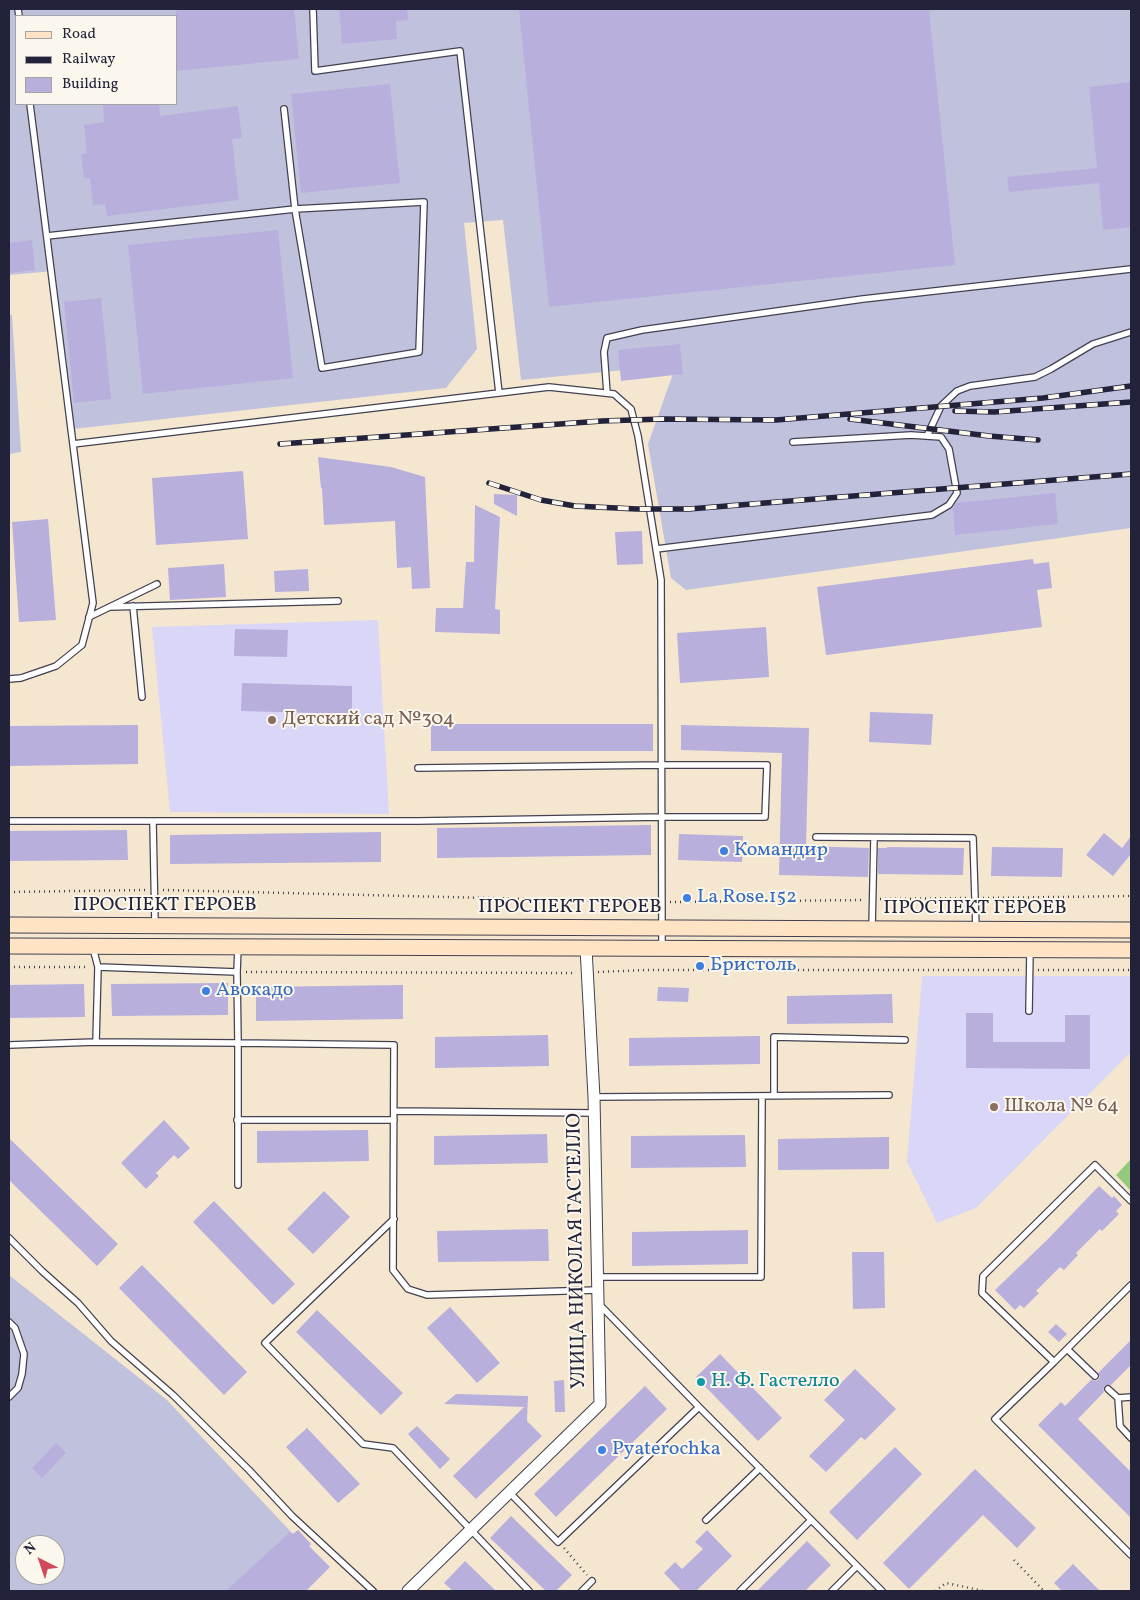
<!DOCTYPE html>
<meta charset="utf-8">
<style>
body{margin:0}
#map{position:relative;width:1140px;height:1600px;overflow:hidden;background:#f5e7cf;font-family:Vollkorn,serif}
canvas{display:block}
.frame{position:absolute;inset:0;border:10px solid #22223b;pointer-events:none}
.legend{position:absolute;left:15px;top:15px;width:162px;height:90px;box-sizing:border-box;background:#fbf7ec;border:1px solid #a4a2a5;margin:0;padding:6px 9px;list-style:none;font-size:15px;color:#22223b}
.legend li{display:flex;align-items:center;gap:10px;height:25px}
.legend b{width:25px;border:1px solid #a4a2a5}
.north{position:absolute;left:15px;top:1535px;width:50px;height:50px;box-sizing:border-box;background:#fbf7ec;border:1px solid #a4a2a5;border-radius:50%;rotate:319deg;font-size:14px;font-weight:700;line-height:20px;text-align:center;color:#22223b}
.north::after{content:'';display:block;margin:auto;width:18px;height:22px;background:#d1495b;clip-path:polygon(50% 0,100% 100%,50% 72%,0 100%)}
</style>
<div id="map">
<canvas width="1140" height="1600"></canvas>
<div class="frame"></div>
<ul class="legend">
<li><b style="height:6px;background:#fee4c5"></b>Road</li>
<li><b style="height:6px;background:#22223b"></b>Railway</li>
<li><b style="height:14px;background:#b8afdd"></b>Building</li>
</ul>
<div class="north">N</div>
</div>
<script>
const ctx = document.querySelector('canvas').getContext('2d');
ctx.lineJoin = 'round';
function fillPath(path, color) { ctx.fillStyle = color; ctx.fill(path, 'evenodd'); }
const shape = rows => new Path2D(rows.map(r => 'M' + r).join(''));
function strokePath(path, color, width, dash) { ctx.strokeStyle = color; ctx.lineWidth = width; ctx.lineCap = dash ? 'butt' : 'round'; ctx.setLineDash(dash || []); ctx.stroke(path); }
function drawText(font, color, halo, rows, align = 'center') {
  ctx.font = font + ' Vollkorn,serif'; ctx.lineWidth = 4; ctx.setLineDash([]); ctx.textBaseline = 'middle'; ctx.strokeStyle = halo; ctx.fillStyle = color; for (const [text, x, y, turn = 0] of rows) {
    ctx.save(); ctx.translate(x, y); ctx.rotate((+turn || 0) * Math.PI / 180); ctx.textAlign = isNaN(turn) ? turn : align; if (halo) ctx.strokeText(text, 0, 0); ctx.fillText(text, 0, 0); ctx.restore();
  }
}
fillPath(shape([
 [378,620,389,814,170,812,152,627],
 [922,976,1131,976,1131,1052,976,1208,937,1223,907,1162]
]), '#d9d6f7');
fillPath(shape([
 [9,9,1131,9,1131,528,686,590,671,578,648,444,676,365,521,380,503,220,464,223,477,349,446,388,73,429,53,271,9,275],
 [16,16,176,16,176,104,16,104],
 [9,315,12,315,21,452,9,454],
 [9,1275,167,1400,293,1534,298,1530,311,1544,261,1591,9,1591],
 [25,1545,55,1545,55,1575,25,1575]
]), '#c0c2dd');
fillPath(shape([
 [1131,1159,1131,1191,1116,1175]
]), '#92c97b');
fillPath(shape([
 [176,9,294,9,299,59,176,71],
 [339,9,407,9,408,20,396,21,397,39,342,44],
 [519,9,929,9,955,265,549,307],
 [1131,82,1131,227,1103,230,1099,183,1009,192,1007,177,1097,168,1089,87],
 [390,84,400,183,301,193,291,94],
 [103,104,159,104,160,116,238,106,242,138,232,139,239,200,107,216,105,204,93,205,90,178,84,178,81,154,87,153,84,125,104,122],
 [278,230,293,378,143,394,128,245],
 [32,240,35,270,9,273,9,243],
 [101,298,111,399,74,403,64,302],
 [680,344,683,374,621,381,618,350],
 [318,457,391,467,425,477,430,588,412,589,411,567,397,568,395,521,324,525,322,488,321,488],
 [243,471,248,539,156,545,152,478],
 [1055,493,1058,524,955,535,953,508,956,503],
 [494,494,517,495,517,516,494,504],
 [475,505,500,517,495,609,500,610,500,634,435,632,436,608,463,608,466,562,474,562],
 [48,519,56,620,19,622,12,522],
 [642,531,643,564,617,565,615,532],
 [1033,559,1034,564,1049,562,1052,588,1037,590,1042,627,826,655,817,587],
 [224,564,226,597,170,600,168,568],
 [308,569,309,591,275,592,274,571],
 [766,627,769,677,680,683,677,633],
 [235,629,288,630,287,657,234,656],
 [242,683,352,686,352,714,241,711],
 [870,712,933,714,931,745,869,742],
 [431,724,653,724,653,751,431,751],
 [138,725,138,764,9,766,9,726],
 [681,725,809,728,806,846,869,848,868,877,779,875,782,753,681,750],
 [651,825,651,855,437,858,437,828],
 [127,830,128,860,9,861,9,831],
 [381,832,381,862,170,864,170,835],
 [1104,833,1122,848,1131,836,1131,854,1113,876,1086,855],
 [679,834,743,836,742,862,678,860],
 [887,847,964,848,963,875,878,874,878,848,887,848],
 [992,847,1063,848,1062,877,991,876],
 [228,983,228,1015,112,1016,111,984],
 [84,984,85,1017,9,1018,9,985],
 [403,985,403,1019,256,1021,256,987],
 [658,987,689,988,688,1002,657,1001],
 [892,994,893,1023,787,1024,787,996],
 [966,1013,993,1013,993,1042,1065,1042,1065,1015,1090,1015,1090,1069,966,1068],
 [548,1035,549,1066,435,1068,435,1037],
 [760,1036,760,1064,629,1066,629,1038],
 [164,1120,190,1148,178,1159,174,1155,156,1173,159,1176,146,1189,121,1163],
 [368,1130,369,1161,257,1163,257,1131],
 [547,1134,548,1163,434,1165,434,1136],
 [745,1135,746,1167,631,1168,631,1136],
 [889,1137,889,1169,778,1170,778,1139],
 [9,1138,118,1244,97,1266,9,1180],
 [1099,1186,1112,1198,1114,1196,1122,1205,1116,1211,1119,1214,1102,1231,1100,1229,1076,1253,1078,1255,1064,1270,1060,1267,1036,1291,1039,1293,1024,1308,1020,1305,1015,1310,995,1290,1048,1239],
 [324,1191,350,1217,313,1254,287,1229],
 [214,1201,295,1284,273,1305,193,1222],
 [548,1229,549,1261,438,1262,437,1231],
 [748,1230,748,1264,632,1266,632,1232],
 [852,1252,884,1252,885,1308,853,1309],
 [142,1265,247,1372,224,1395,119,1288],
 [450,1307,500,1363,477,1383,427,1328],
 [317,1310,403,1393,381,1415,296,1332],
 [1056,1324,1067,1334,1059,1342,1048,1332],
 [1131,1340,1131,1365,1111,1385,1105,1386,1103,1389,1104,1392,1078,1419,1131,1472,1131,1518,1038,1425,1061,1402,1065,1406,1092,1379,1094,1381,1098,1380,1100,1377,1098,1373],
 [720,1354,782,1418,758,1441,696,1377],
 [855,1369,896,1409,865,1440,861,1437,826,1472,809,1456,845,1420,824,1400],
 [564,1380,565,1412,555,1412,554,1381],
 [645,1386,667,1409,556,1517,534,1494],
 [456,1394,528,1396,527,1421,542,1436,476,1499,453,1476,524,1407,444,1404],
 [417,1426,450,1459,440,1469,408,1434],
 [307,1428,360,1484,338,1503,286,1447],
 [56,1443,66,1453,42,1478,32,1468],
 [895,1447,922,1474,857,1540,829,1512],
 [975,1469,1036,1528,1017,1548,983,1515,909,1589,883,1563],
 [511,1516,572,1575,556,1591,546,1591,490,1538],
 [298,1530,311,1544,309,1546,330,1567,306,1591,226,1591,290,1532,293,1534],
 [707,1530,732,1556,696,1591,681,1591,664,1573,675,1562,682,1569,703,1549,695,1542],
 [807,1541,831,1565,805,1591,757,1591],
 [465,1561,496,1591,453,1591,444,1583],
 [1073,1564,1100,1591,1062,1591,1054,1583]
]), '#b8afdd');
const lane = shape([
 [18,9,19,16],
 [313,9,315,71,460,51,499,393],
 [47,236,295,209,424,202,419,352,322,368,295,209,284,109],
 [607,393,604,352,607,338,642,330,863,299,1131,269],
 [927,436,941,406,957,391,970,386,1035,377,1051,369,1093,344,1131,332],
 [73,444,549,387,614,394,631,409,638,436,661,580,662,947],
 [656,549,932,515,949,505,957,493,949,449,941,437,911,435,793,442],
 [133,606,142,697],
 [110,607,338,601],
 [89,617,157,584],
 [9,679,21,678,56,666,82,645,93,603,30,104],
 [9,821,418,821,662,817,765,817,767,765,662,765,418,768],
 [153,822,155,925],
 [816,837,973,838,976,929],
 [872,928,874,839],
 [98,967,237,972],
 [1029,1011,1030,950],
 [96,1042,238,1043,237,972,238,947],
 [9,1045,96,1042,98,967,93,948],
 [774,1096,774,1037,905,1040],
 [594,1097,889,1095],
 [394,1111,594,1113],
 [237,1120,394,1120],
 [238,1185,238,1043,394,1045,393,1270,408,1289,427,1295,598,1290],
 [1131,1201,1095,1165,983,1276,982,1293,1054,1362,995,1419,1131,1555],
 [394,1219,265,1343,363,1444,393,1448,529,1591],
 [9,1238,42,1271,78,1303,111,1341,173,1395,249,1470,292,1516,373,1591],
 [598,1277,761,1277,762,1096],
 [9,1322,15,1328,24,1354,22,1374,18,1388,9,1397],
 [1067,1349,1095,1376],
 [1054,1362,1131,1285],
 [1108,1389,1118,1398,1120,1426,1131,1438],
 [1118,1398,1131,1397],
 [699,1407,882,1591],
 [510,1493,558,1542,699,1407,598,1303],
 [706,1520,760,1468],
 [582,1591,592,1581],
 [740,1591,811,1520],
 [832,1591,857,1566]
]);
const street = shape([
 [408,1591,600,1404,594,1097,586,948]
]);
const secondary = shape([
 [9,925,1131,930],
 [9,946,1131,950]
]);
strokePath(lane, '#424051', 8);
strokePath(street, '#424051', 13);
strokePath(secondary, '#424051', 17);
strokePath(shape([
 [163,890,652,902],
 [9,892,145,890],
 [983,898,1131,896],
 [880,899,967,898],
 [670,902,865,900],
 [646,913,646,902],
 [9,967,89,967],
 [1038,970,1131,970],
 [246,972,575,973],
 [598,972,646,970,1020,970],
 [564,1548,587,1575],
 [1014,1560,1044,1591],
 [935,1591,946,1583,984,1591]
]), '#424051', 2.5, [1, 4]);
strokePath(lane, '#fff', 5.5);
strokePath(street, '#fff', 11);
strokePath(secondary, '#fee4c5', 15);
const rail = shape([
 [955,411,994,412,1131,402],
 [850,419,989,436,1038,440],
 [280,444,602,421,663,419,776,420,1043,398,1131,386],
 [489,483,541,500,575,506,637,509,689,509,1131,474]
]);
strokePath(rail, '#22223b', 5.5);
strokePath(rail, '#fbf7ec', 4, [11]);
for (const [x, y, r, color] of [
 [272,720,5,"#8d6e63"],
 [724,851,5,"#3f7fe0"],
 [687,898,5,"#3f7fe0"],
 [700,966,5,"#3f7fe0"],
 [206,991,5,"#3f7fe0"],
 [994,1107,5,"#8d6e63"],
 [701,1382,5,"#0f9aa8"],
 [602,1450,5,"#3f7fe0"]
]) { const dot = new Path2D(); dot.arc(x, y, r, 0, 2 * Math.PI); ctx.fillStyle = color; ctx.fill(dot); strokePath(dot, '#fbf7ec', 2); }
drawText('20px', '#785e54', '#fbf7ec', [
 ["Детский сад №304",282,720],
 ["Школа № 64",1004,1107]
], 'left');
drawText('20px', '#366cbe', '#fbf7ec', [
 ["Командир",734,851],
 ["La Rose.152",697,898],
 ["Бристоль",710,966],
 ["Авокадо",216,991],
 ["Pyaterochka",612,1450]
], 'left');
drawText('20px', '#22223b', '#fbf7ec', [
 ["ПРОСПЕКТ ГЕРОЕВ",165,906],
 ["ПРОСПЕКТ ГЕРОЕВ",570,908],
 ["ПРОСПЕКТ ГЕРОЕВ",975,909],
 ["УЛИЦА НИКОЛАЯ ГАСТЕЛЛО",578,1251,-91]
]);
drawText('20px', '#0d838f', '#fbf7ec', [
 ["Н. Ф. Гастелло",711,1382]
], 'left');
</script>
